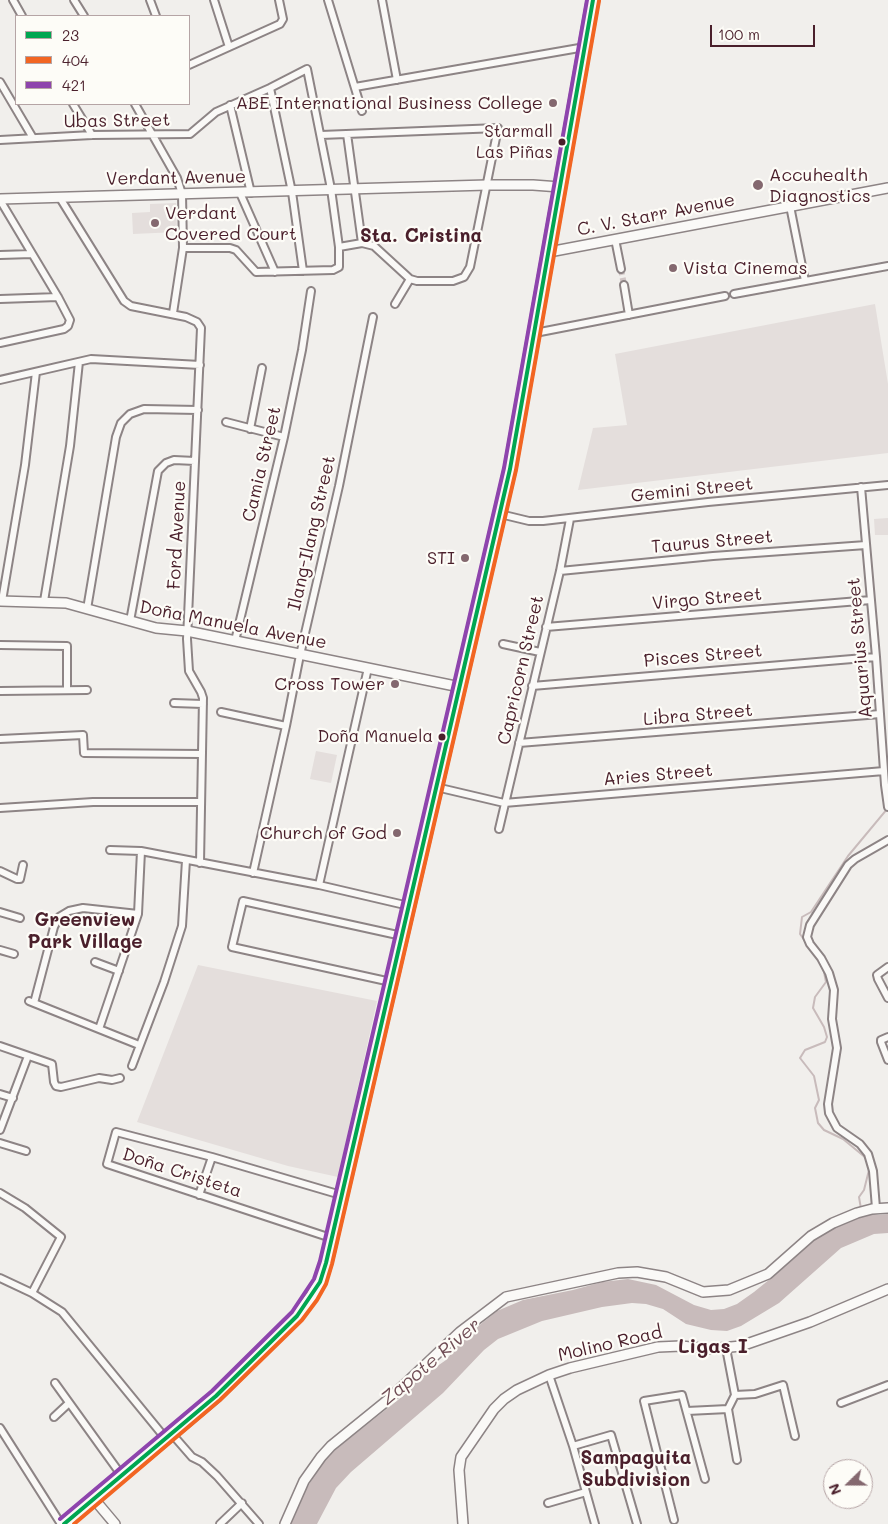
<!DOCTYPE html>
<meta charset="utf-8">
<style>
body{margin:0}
#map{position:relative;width:888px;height:1524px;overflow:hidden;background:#f1efec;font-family:Mali,sans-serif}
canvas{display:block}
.legend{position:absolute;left:15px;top:15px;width:175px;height:90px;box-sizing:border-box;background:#fdfcf7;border:1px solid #b5a4a5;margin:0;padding:6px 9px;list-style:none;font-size:15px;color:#4a1f2b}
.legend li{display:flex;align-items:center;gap:10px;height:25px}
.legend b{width:25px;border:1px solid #b5a4a5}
.north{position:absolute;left:823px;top:1459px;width:50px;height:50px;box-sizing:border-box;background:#fdfcf7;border:1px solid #b5a4a5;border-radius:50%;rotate:248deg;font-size:14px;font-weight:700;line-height:20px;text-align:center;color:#4a1f2b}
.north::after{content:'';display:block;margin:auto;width:18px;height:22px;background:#84686f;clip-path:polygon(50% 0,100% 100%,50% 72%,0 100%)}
.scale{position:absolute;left:710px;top:25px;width:105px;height:22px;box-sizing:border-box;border:2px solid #4a1f2b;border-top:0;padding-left:6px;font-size:15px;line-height:18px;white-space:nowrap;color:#4a1f2b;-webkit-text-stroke:4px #fdfcf7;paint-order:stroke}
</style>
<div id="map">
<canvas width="888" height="1524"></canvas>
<ul class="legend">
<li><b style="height:6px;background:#00a651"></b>23</li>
<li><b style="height:6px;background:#f26522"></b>404</li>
<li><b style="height:6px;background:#8e44ad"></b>421</li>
</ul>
<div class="north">N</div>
<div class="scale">100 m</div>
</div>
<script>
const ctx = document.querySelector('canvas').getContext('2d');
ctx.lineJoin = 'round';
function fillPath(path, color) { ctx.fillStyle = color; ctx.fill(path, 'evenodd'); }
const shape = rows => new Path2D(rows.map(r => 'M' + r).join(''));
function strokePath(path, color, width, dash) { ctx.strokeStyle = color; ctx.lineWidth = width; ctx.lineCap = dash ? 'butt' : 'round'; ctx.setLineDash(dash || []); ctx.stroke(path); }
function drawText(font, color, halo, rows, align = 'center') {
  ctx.font = font + ' Mali,sans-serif'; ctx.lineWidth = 4.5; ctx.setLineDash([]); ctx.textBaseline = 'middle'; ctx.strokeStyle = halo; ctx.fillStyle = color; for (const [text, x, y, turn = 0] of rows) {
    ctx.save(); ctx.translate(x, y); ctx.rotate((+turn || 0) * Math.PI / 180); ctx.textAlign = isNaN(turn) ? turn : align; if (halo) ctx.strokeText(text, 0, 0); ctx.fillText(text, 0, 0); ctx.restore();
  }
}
fillPath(shape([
 [176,203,177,232,133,234,132,213,150,212,150,204],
 [875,304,888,384,888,453,578,490,593,428,627,425,615,354],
 [888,518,888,535,875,535,874,519],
 [316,751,337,755,331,783,310,779],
 [198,965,377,1001,338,1177,288,1166,137,1122]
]), '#e4dedc');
fillPath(shape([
 [861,1213,879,1215,888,1214,888,1233,874,1234,841,1248,779,1303,741,1326,727,1331,711,1330,686,1324,663,1309,646,1304,632,1303,602,1307,542,1321,498,1339,484,1350,443,1393,351,1472,336,1488,317,1524,290,1524,298,1502,325,1459,341,1445,403,1396,416,1381,446,1360,466,1336,497,1311,523,1300,573,1290,602,1282,628,1279,656,1285,694,1305,711,1310,724,1309,737,1304,754,1292,775,1275,814,1240,834,1226]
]), '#c8bbbb');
strokePath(shape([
 [818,959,800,934,802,917,811,912,848,856,888,808],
 [823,967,826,982,815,997,813,1008,824,1027,827,1037,825,1042,805,1050,800,1058,814,1076,819,1100,815,1108,818,1123,824,1130,843,1139,866,1158,869,1170,864,1190,859,1197,861,1209]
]), '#c8bbbb', 2);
strokePath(shape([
 [621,269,624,285]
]), '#d0c5c5', 6, [6, 3]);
const street = shape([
 [13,0,22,16],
 [74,0,84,16],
 [150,0,156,16],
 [214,0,229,47],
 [328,0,362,111],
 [382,0,397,80],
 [189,65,280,24,283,19,279,0],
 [0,82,33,138],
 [355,87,585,47],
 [270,88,292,192,303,271],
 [73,104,92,135],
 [135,104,177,178,182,194,183,248,173,313],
 [230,105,251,193],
 [347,134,362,243],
 [321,135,498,128,470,267,464,277,453,281,417,281,410,279,374,246,362,243,339,247],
 [0,140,92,135,190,134,216,112,270,88,307,69,331,189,339,247,339,267,333,270,256,272,236,250,230,248,183,248],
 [240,193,275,272],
 [60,198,124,301,131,306,186,317,197,322,201,328,187,639,189,671,201,692,203,698,200,863],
 [0,200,58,297,70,320,68,326,64,329,0,343],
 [790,206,805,281],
 [615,239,621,269],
 [0,255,32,254],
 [624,285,629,315],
 [734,294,888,266],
 [0,299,58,297],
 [395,304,410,279],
 [535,333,725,296],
 [0,380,91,359,200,365],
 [226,422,284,437],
 [250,429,262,368],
 [861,487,876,657,885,785,888,807],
 [500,514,529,521,543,521,708,502,888,485],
 [560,571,713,556,866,545],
 [2,601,25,465,36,372],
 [44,601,70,446,79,362],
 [87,609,116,437,121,423,130,414,144,409,198,410],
 [130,621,158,471,166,463,174,460,195,461],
 [546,627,871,600],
 [235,641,284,437,302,350,311,291],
 [503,644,540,652],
 [0,645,67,646,67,690],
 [532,686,876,657],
 [0,691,87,690],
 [174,703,203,704],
 [221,712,286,726],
 [0,739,83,735,84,753,202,754],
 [519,743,880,714],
 [436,787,504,803,884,771],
 [0,808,93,802,201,802],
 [499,829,560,571,570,519],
 [110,850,141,851,319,885,409,906],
 [0,871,17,879,20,879,23,865],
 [253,873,286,726,300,655,339,486,373,317],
 [319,885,368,668],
 [0,912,20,918],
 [0,950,14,954],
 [95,962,119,971],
 [888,967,877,975,878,979,888,998],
 [391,982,232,947,243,901,402,936],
 [29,1001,139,1045],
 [34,1003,54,927,59,917,69,911,83,908,138,914],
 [99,1029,138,914,141,851],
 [888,1037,881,1040,881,1042,888,1060],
 [0,1046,52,1064,54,1082,56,1086,61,1087,99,1078,112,1080,120,1078],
 [132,1066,164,982,182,926,186,860],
 [0,1094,13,1098],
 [0,1130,28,1056],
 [0,1143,26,1151],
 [0,1193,25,1208,61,1237,32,1293],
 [199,1195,212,1157],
 [876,1208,873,1171,868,1154,860,1144,837,1128,829,1113,828,1104,837,1048,832,1019,834,990,829,973,821,958,810,944,807,937,810,925,848,865,855,859,888,840],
 [331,1238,107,1164,116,1132,212,1157,341,1195],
 [0,1278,32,1293,62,1312,166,1439],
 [549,1375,573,1446,595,1524],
 [55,1383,122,1476],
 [735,1395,755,1394,783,1385,795,1436],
 [841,1403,888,1385],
 [728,1409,737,1460],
 [687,1411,728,1409,735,1395,726,1348],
 [54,1417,69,1403],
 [0,1428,61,1524],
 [172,1434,192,1457,202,1462,217,1476,259,1524],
 [573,1446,611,1435,637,1524],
 [548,1503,586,1492],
 [674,1520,644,1401,682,1395,705,1479],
 [220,1524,242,1503]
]);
const secondary = shape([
 [0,199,487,185,533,185,560,187],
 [549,252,888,188],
 [0,601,66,603,156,628,187,631,460,687],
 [94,1499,115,1524],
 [285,1524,304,1481,321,1457,331,1446,389,1399,460,1332,506,1297,618,1273,637,1272,666,1277,703,1292,729,1290,768,1274,811,1236,833,1223,857,1213,872,1209,888,1208],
 [463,1524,459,1470,461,1457,494,1409,504,1399,517,1390,549,1375,570,1368,658,1347,681,1346,710,1349,741,1346,810,1322,888,1289]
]);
const highway = shape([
 [64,1524,216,1396,297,1316,312,1296,320,1282,326,1263,407,914,510,469,593,0]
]);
strokePath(street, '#8d8485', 10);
strokePath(secondary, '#8d8485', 12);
strokePath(highway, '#8d8485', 15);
strokePath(street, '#faf9f7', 6);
strokePath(secondary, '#faf9f7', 9);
strokePath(highway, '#faf9f7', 11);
strokePath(shape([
 [64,1524,216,1396,297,1316,320,1282,326,1263,510,469,593,0]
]), '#00a651', 4);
strokePath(shape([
 [74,1524,220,1400,302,1320,317,1300,326,1284,332,1264,516,470,599,1]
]), '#f26522', 4);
strokePath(shape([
 [60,1519,212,1391,292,1312,314,1279,320,1261,504,468,587,0]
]), '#8e44ad', 4);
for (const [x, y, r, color] of [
 [553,103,5,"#84686f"],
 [562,142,4.5,"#4a1f2b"],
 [758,185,6,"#84686f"],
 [155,223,5,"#84686f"],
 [673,268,5,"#84686f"],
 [465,558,5,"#84686f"],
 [395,684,5,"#84686f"],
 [442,737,4.5,"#4a1f2b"],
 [397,833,5,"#84686f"]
]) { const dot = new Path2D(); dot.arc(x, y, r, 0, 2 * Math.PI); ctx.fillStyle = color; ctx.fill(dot); strokePath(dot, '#fdfcf7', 2); }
drawText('17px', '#4a1f2b', '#fdfcf7', [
 ["Starmall",553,132],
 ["Las Piñas",553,153],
 ["Doña Manuela",433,737]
], 'right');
drawText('18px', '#4a1f2b', '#fdfcf7', [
 ["ABE International Business College",543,103],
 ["Accuhealth",769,175,"left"],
 ["Diagnostics",769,196,"left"],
 ["Verdant",165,213,"left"],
 ["Covered Court",165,234,"left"],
 ["Vista Cinemas",683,268,"left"],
 ["STI",455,558],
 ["Cross Tower",385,684],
 ["Church of God",387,833]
], 'right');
drawText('18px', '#4a1f2b', '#fdfcf7', [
 ["Ubas Street",117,121,-1],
 ["Verdant Avenue",176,178,-1],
 ["C. V. Starr Avenue",656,215,-11],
 ["Camia Street",262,464,-77],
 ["Gemini Street",692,490,-6],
 ["Ilang-Ilang Street",312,533,-77],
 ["Ford Avenue",177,535,-87],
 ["Taurus Street",712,542,-5],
 ["Virgo Street",707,599,-5],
 ["Doña Manuela Avenue",233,625,11],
 ["Aquarius Street",860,648,-95],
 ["Pisces Street",703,656,-5],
 ["Capricorn Street",521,670,-77],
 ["Libra Street",698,715,-5],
 ["Aries Street",658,775,-5],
 ["Doña Cristeta",182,1173,18],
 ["Molino Road",610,1344,-13]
]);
drawText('bold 19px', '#4a1f2b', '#fdfcf7', [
 ["Sta. Cristina",421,236],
 ["Greenview",85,920],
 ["Park Village",85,942],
 ["Sampaguita",636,1458],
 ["Subdivision",636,1480]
]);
drawText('italic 19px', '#704e56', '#fdfcf7', [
 ["Zapote River",431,1362,-40]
]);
drawText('bold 20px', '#4a1f2b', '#fdfcf7', [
 ["Ligas I",713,1347]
]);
</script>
